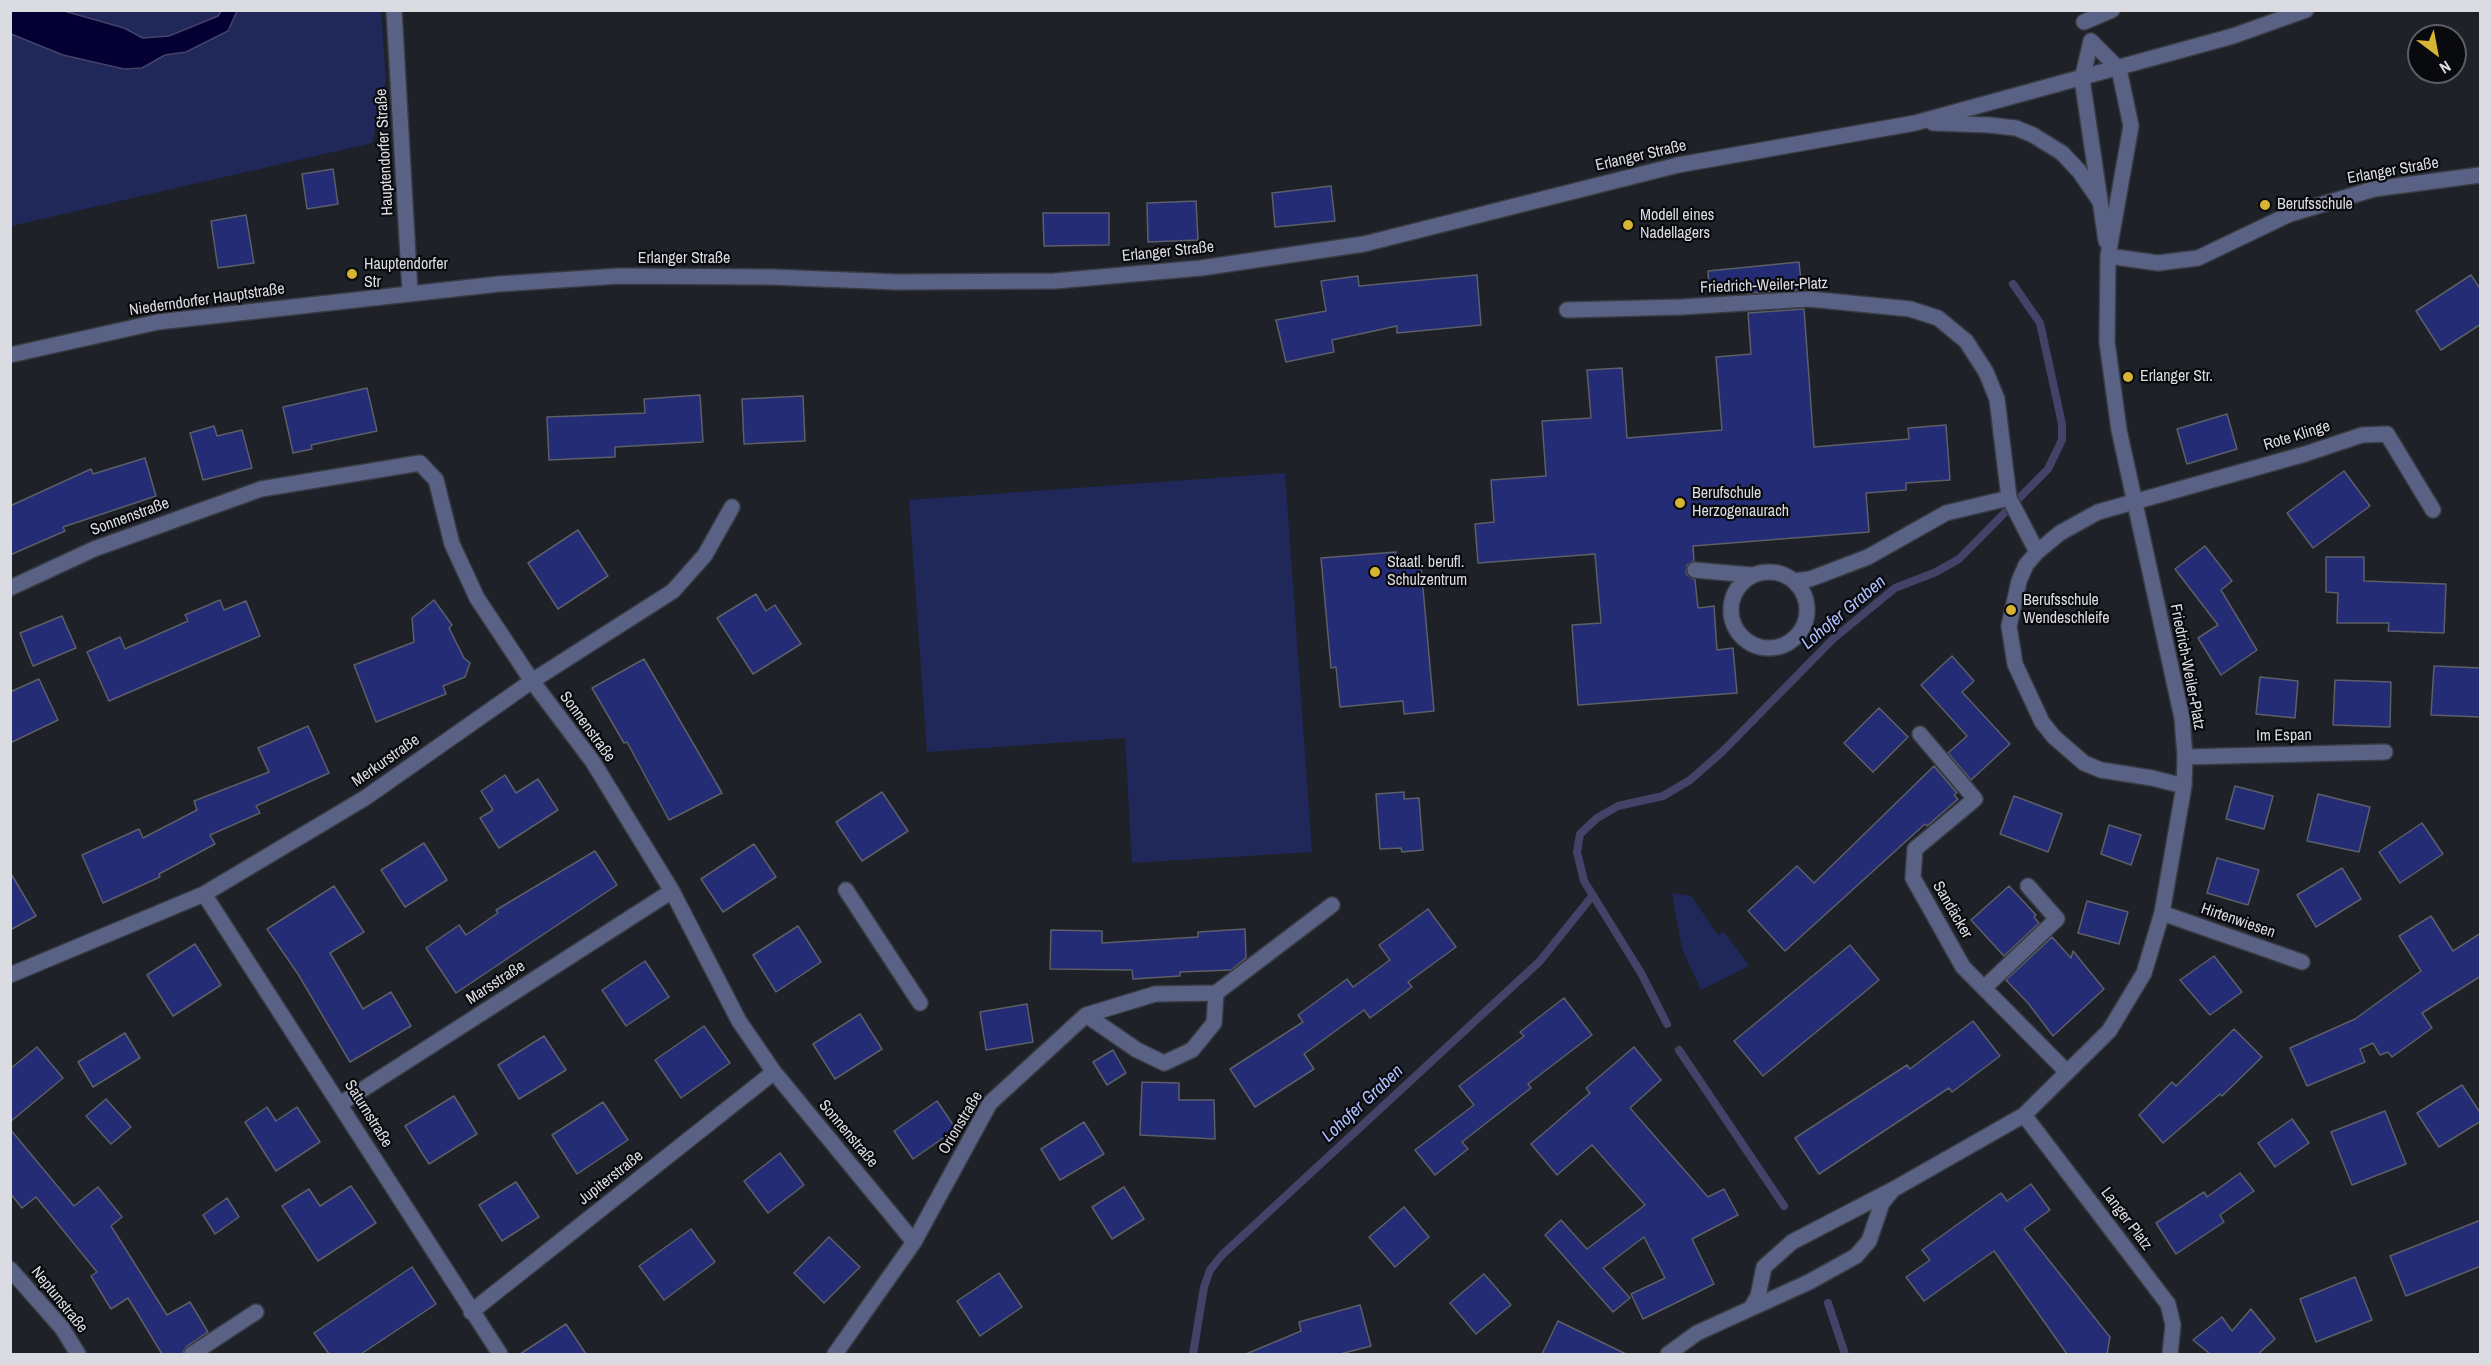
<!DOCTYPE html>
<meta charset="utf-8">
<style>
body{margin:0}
#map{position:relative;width:2491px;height:1365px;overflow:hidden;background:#1e2128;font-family:"Archivo Narrow",sans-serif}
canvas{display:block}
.frame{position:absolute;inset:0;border:12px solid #dbdce2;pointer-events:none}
.north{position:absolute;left:2407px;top:24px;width:60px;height:60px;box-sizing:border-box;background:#090a0e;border:2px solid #5d5e63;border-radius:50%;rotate:148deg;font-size:16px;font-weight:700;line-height:24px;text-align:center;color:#dbdce2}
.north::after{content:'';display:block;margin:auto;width:21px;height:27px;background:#d7b434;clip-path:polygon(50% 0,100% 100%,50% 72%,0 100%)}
</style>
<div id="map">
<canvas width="2491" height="1365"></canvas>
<div class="frame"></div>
<div class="north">N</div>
</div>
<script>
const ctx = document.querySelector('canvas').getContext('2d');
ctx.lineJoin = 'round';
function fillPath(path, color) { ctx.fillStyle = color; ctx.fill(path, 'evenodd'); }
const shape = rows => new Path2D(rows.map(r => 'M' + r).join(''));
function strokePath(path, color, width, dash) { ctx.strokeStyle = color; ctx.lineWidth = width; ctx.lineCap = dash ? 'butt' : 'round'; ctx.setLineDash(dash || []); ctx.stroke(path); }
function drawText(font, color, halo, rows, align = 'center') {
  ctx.font = font + ' "Archivo Narrow",sans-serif'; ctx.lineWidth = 4.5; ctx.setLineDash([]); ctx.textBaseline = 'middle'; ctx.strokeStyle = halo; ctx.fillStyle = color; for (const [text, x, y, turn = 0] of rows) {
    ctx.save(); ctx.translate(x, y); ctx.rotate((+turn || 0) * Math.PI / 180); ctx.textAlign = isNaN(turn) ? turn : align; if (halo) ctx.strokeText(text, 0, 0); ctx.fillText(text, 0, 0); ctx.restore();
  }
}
fillPath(shape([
 [64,11,221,11,219,16,169,36,143,38,124,28],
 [237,11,381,11,386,80,372,143,11,226,10,34,63,55,124,69,142,68,165,55,186,52,227,31],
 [1285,473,1312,852,1132,863,1125,738,927,752,909,500],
 [1672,893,1691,896,1718,935,1724,932,1749,966,1701,990,1682,949]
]), '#20285a');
const water = shape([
 [10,11,64,11,124,28,143,38,169,36,218,16,221,11,237,11,228,31,186,52,165,55,142,68,124,69,63,55,11,34,10,11]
]);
fillPath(water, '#050033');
strokePath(water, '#454268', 1.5);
strokePath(shape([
 [1667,1024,1641,973,1584,881,1577,852,1580,834,1597,818,1618,806,1663,796,1690,780,1722,752,1833,639,1895,588,1936,572,1959,559,2048,469,2062,440,2062,424,2040,323,2013,284],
 [1679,1050,1784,1206],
 [1828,1303,1845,1354],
 [1193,1354,1204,1287,1210,1270,1222,1255,1540,961,1593,895]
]), '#454268', 8);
const building = shape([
 [333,169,338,204,307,209,302,174,333,169],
 [1331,186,1335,221,1275,227,1272,193,1331,186],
 [1196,201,1198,240,1148,242,1147,203,1196,201],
 [1043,213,1109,213,1109,245,1044,246,1043,213],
 [246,215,254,263,218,268,211,221,246,215],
 [1799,262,1802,290,1747,293,1746,288,1709,291,1708,271,1799,262],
 [1477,275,1481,325,1397,333,1397,326,1332,340,1334,352,1286,362,1276,320,1326,311,1321,281,1358,276,1359,286,1477,275],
 [2471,275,2481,290,2481,324,2441,350,2416,311,2471,275],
 [1804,309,1814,447,1909,439,1908,428,1946,425,1950,480,1906,483,1906,490,1866,493,1869,532,1693,546,1694,561,1687,565,1686,574,1695,580,1698,608,1714,606,1717,650,1733,648,1737,693,1578,705,1572,625,1601,623,1595,554,1478,563,1475,524,1494,522,1491,480,1546,476,1542,421,1591,418,1587,370,1622,368,1627,438,1722,430,1716,357,1751,354,1748,313,1804,309],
 [367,388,377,431,311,445,312,449,293,453,283,407,367,388],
 [700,395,703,442,615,447,615,457,549,460,547,417,645,413,644,399,700,395],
 [803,396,805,441,744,444,742,399,803,396],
 [2227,414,2237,449,2187,464,2177,429,2227,414],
 [214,426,217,436,242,430,252,468,203,480,190,433,214,426],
 [145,458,156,496,63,527,65,531,10,555,10,506,91,469,93,474,145,458],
 [2344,471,2370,506,2313,548,2287,513,2344,471],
 [578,530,608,576,558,609,528,563,578,530],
 [2205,546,2232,581,2221,590,2257,650,2221,675,2198,638,2218,625,2175,569,2205,546],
 [1396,552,1397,568,1421,566,1434,711,1404,714,1403,701,1340,707,1336,667,1331,668,1321,558,1396,552],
 [2326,557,2364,557,2364,581,2446,584,2444,633,2388,631,2389,623,2337,623,2338,593,2326,592,2326,557],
 [756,594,766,611,775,605,801,644,753,674,717,618,756,594],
 [220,600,224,610,246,601,260,636,109,701,87,652,120,637,125,649,188,621,185,615,220,600],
 [434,600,452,625,449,628,464,658,470,663,465,677,443,686,446,694,376,722,354,665,414,642,412,618,434,600],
 [62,616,76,648,33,666,20,633,62,616],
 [1952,656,1974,681,1962,692,2010,744,1971,780,1948,753,1967,736,1921,685,1952,656],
 [644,659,722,793,669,820,627,742,624,743,592,688,644,659],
 [2434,666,2481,668,2481,717,2431,715,2434,666],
 [2260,677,2298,681,2295,718,2256,714,2260,677],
 [39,679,58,720,10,743,10,692,39,679],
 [2335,680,2391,682,2390,727,2333,725,2335,680],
 [1879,708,1908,737,1873,772,1844,743,1879,708],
 [308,726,329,773,256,806,260,813,210,835,215,844,159,874,160,877,103,903,82,855,139,829,143,838,197,810,194,801,269,772,258,748,308,726],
 [1934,766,1957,793,1954,795,1958,799,1927,826,1925,824,1785,951,1748,911,1797,866,1814,883,1934,766],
 [505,775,516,793,538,779,558,810,499,848,480,818,493,810,481,791,505,775],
 [2235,786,2273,796,2264,829,2226,819,2235,786],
 [882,792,908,831,862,861,836,822,882,792],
 [1404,792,1404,799,1419,798,1423,850,1402,852,1401,848,1380,849,1376,794,1404,792],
 [2318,794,2370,807,2359,852,2307,841,2318,794],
 [2014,796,2062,814,2048,852,2000,834,2014,796],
 [2422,823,2443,854,2400,883,2379,852,2422,823],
 [2109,825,2141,835,2131,865,2101,854,2109,825],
 [424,843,447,880,405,907,381,870,424,843],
 [754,844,776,877,723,912,701,879,754,844],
 [595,851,617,885,456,993,426,948,459,925,466,935,498,913,496,910,595,851],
 [2217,858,2259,870,2248,905,2207,893,2217,858],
 [2342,868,2361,899,2316,927,2297,895,2342,868],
 [10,872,36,916,10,930,10,872],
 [334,886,364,932,330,953,363,1009,391,992,411,1026,350,1062,298,974,267,929,334,886],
 [2009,886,2036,915,2034,917,2039,923,2004,956,1971,920,2009,886],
 [2087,901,2128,912,2119,944,2078,933,2087,901],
 [1428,909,1456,947,1408,982,1412,987,1370,1018,1364,1010,1304,1054,1314,1069,1255,1107,1230,1069,1303,1022,1298,1015,1347,979,1353,987,1390,960,1379,945,1428,909],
 [2431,916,2453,951,2481,933,2481,976,2422,1013,2432,1028,2392,1057,2388,1052,2380,1055,2373,1043,2360,1049,2365,1062,2307,1086,2290,1048,2355,1019,2421,971,2399,936,2431,916],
 [798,926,821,962,776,992,753,955,798,926],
 [1245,929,1246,958,1231,970,1180,972,1180,976,1133,979,1132,970,1050,969,1051,930,1102,931,1102,943,1198,937,1198,932,1245,929],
 [2052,937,2071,958,2073,951,2104,989,2053,1036,2028,1003,2006,980,2052,937],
 [195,944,221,985,173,1016,147,975,195,944],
 [1850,945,1879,980,1763,1076,1734,1041,1850,945],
 [2214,956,2242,992,2210,1015,2180,980,2214,956],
 [645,961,669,997,626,1026,602,990,645,961],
 [1564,998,1592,1035,1528,1084,1531,1088,1462,1142,1468,1149,1435,1175,1415,1150,1474,1105,1459,1086,1524,1036,1520,1032,1564,998],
 [1027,1004,1033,1042,986,1050,980,1012,1027,1004],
 [860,1014,882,1049,835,1079,813,1044,860,1014],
 [1973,1021,2000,1056,1952,1092,1949,1088,1819,1174,1795,1138,1907,1065,1910,1069,1973,1021],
 [704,1026,730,1063,681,1098,655,1060,704,1026],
 [2234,1029,2262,1057,2222,1096,2220,1094,2163,1143,2139,1115,2172,1082,2176,1086,2234,1029],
 [125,1033,140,1058,93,1087,78,1062,125,1033],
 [544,1036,566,1070,519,1099,498,1065,544,1036],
 [37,1047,63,1078,10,1122,10,1069,37,1047],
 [1634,1047,1661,1080,1630,1108,1708,1197,1724,1189,1738,1215,1692,1239,1714,1284,1643,1319,1631,1294,1665,1278,1644,1237,1603,1268,1630,1298,1613,1312,1545,1235,1561,1220,1587,1249,1645,1205,1592,1145,1557,1175,1531,1144,1590,1093,1586,1088,1634,1047],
 [1113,1050,1126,1073,1107,1085,1093,1062,1113,1050],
 [1142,1082,1179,1083,1179,1100,1214,1100,1215,1139,1140,1135,1142,1082],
 [2462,1085,2481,1114,2481,1121,2439,1147,2417,1113,2462,1085],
 [454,1096,477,1134,429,1164,405,1126,454,1096],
 [106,1099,131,1127,111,1144,86,1116,106,1099],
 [937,1101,956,1129,913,1159,894,1131,937,1101],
 [603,1102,628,1140,577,1174,552,1135,603,1102],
 [267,1107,276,1121,297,1107,320,1142,276,1171,245,1122,267,1107],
 [2385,1111,2406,1164,2352,1185,2331,1132,2385,1111],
 [2292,1119,2309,1143,2275,1167,2258,1143,2292,1119],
 [1084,1122,1104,1154,1060,1180,1041,1149,1084,1122],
 [10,1129,74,1206,98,1187,122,1217,111,1226,167,1315,190,1302,208,1332,187,1346,182,1354,162,1354,128,1298,111,1309,91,1276,97,1272,36,1197,22,1208,10,1193,10,1129],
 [780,1153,804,1185,768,1213,744,1181,780,1153],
 [2240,1173,2254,1191,2220,1215,2224,1222,2176,1254,2156,1223,2204,1192,2207,1197,2240,1173],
 [516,1182,539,1217,502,1241,479,1205,516,1182],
 [2031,1184,2050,1210,2024,1229,2110,1337,2107,1354,2067,1354,1994,1251,1924,1301,1906,1277,1930,1260,1922,1250,2001,1193,2007,1201,2031,1184],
 [351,1186,376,1223,318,1261,282,1206,309,1189,320,1206,351,1186],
 [1124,1187,1144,1219,1112,1239,1092,1207,1124,1187],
 [227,1198,239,1217,215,1234,203,1215,227,1198],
 [1404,1207,1429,1237,1395,1267,1369,1237,1404,1207],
 [2481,1220,2481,1266,2406,1296,2390,1256,2481,1220],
 [691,1229,715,1262,664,1300,639,1266,691,1229],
 [829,1237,860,1267,824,1303,794,1273,829,1237],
 [412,1267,436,1304,361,1354,329,1354,314,1333,412,1267],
 [999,1273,1022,1307,980,1336,957,1301,999,1273],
 [1484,1274,1511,1305,1476,1334,1450,1303,1484,1274],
 [2355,1277,2372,1320,2316,1342,2300,1299,2355,1277],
 [1360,1305,1371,1346,1340,1354,1246,1354,1301,1331,1299,1322,1360,1305],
 [2251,1309,2275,1339,2258,1354,2210,1354,2193,1340,2222,1317,2232,1331,2251,1309],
 [1558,1321,1626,1354,1542,1354,1558,1321],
 [566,1324,586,1354,520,1354,566,1324]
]);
fillPath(building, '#242c75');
strokePath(building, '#5c5f68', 1.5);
const minor = shape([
 [394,10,410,292],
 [2084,22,2112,10],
 [2091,41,2082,79,2106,241],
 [2091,41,2119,69],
 [1933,123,1989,125,2016,128,2033,135,2062,153,2079,171,2099,200],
 [2108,256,2158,263,2198,258,2290,214,2374,189,2480,175],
 [1567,310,1682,307,1809,299,1910,309,1938,318,1966,341,1986,372,1997,399,2009,498,2037,552],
 [10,355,158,322,499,284,619,276,772,277,897,282,1055,281,1201,268,1364,244,1678,165,1915,123,2233,36,2306,10],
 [1695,570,1751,575],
 '1731 610a38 38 0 1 1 76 0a38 38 0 1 1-76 0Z',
 [1794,581,1810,579,1868,557,1946,513,2009,498],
 [10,588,94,549,261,489,420,463,436,480,452,544,477,598,532,681,593,762,672,891,739,1021,774,1072,914,1242,835,1354],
 [1920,734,1975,799,1915,849,1913,878,1963,967,2067,1072],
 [2185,757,2385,752],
 [2184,786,2152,778,2101,770,2084,763,2054,737,2042,722,2015,664,2009,626,2019,581,2026,565,2037,552,2060,533,2098,512,2305,454,2362,435,2387,434,2433,510],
 [846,890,920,1003],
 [204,894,500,1354],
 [2162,913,2302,962],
 [10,975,204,894,365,798,532,681,673,591,705,555,732,507],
 [1984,988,2057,919,2028,886],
 [1086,1015,1137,1050,1164,1063,1192,1050,1214,1023,1216,993],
 [340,1104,672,891],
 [2024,1115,2168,1304,2173,1325,2170,1354],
 [914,1242,990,1103,1086,1015,1155,994,1216,993,1332,905],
 [10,1269,62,1328,78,1354],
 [1751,1308,1758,1296,1764,1267,1792,1242,1894,1189,2024,1115,2109,1031,2144,973,2162,913,2184,786,2185,757,2182,718,2119,430,2107,342,2108,256,2131,126,2119,69],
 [471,1312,774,1072],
 [192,1354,256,1312],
 [1668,1354,1697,1333,1809,1282,1856,1256,1869,1241,1882,1203,1891,1192]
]);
strokePath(minor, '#383b42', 18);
strokePath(minor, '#596284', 15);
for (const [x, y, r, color] of [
 [2265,205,6,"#d7b434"],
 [1628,225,6,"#d7b434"],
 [352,274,6,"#d7b434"],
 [2128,377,6,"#d7b434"],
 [1680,503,6,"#d7b434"],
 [1375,572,6,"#d7b434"],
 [2011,610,6,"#d7b434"]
]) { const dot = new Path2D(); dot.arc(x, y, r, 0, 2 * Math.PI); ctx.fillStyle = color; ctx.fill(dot); strokePath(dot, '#090a0e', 2); }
drawText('16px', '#dbdce2', '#090a0e', [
 ["Hauptendorfer Straße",385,152,-93],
 ["Erlanger Straße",1641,156,-13],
 ["Erlanger Straße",2393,171,-10],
 ["Erlanger Straße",1168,252,-6],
 ["Erlanger Straße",684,259],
 ["Friedrich-Weiler-Platz",1764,286,-2],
 ["Niederndorfer Hauptstraße",207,300,-8],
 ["Rote Klinge",2297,436,-17],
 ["Sonnenstraße",130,517,-20],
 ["Friedrich-Weiler-Platz",2187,667,79],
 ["Sonnenstraße",587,727,54],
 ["Im Espan",2284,736,-1],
 ["Merkurstraße",386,761,-35],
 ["Sandäcker",1952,910,60],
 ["Hirtenwiesen",2238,921,19],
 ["Marsstraße",496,983,-33],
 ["Saturnstraße",368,1114,58],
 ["Orionstraße",961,1123,-59],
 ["Sonnenstraße",848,1134,50],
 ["Jupiterstraße",611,1178,-38],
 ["Langer Platz",2126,1219,53],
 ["Neptunstraße",59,1300,51]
]);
drawText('16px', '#dbdce2', '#090a0e', [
 ["Berufsschule",2277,205],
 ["Modell eines",1640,216],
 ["Nadellagers",1640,234],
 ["Hauptendorfer",364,265],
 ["Str",364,283],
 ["Erlanger Str.",2140,377],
 ["Berufschule",1692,494],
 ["Herzogenaurach",1692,512],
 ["Staatl. berufl.",1387,563],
 ["Schulzentrum",1387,581],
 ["Berufsschule",2023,601],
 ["Wendeschleife",2023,619]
], 'left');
drawText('italic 18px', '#aebffe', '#090a0e', [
 ["Lohofer Graben",1844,613,-40],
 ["Lohofer Graben",1363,1104,-43]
]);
</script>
